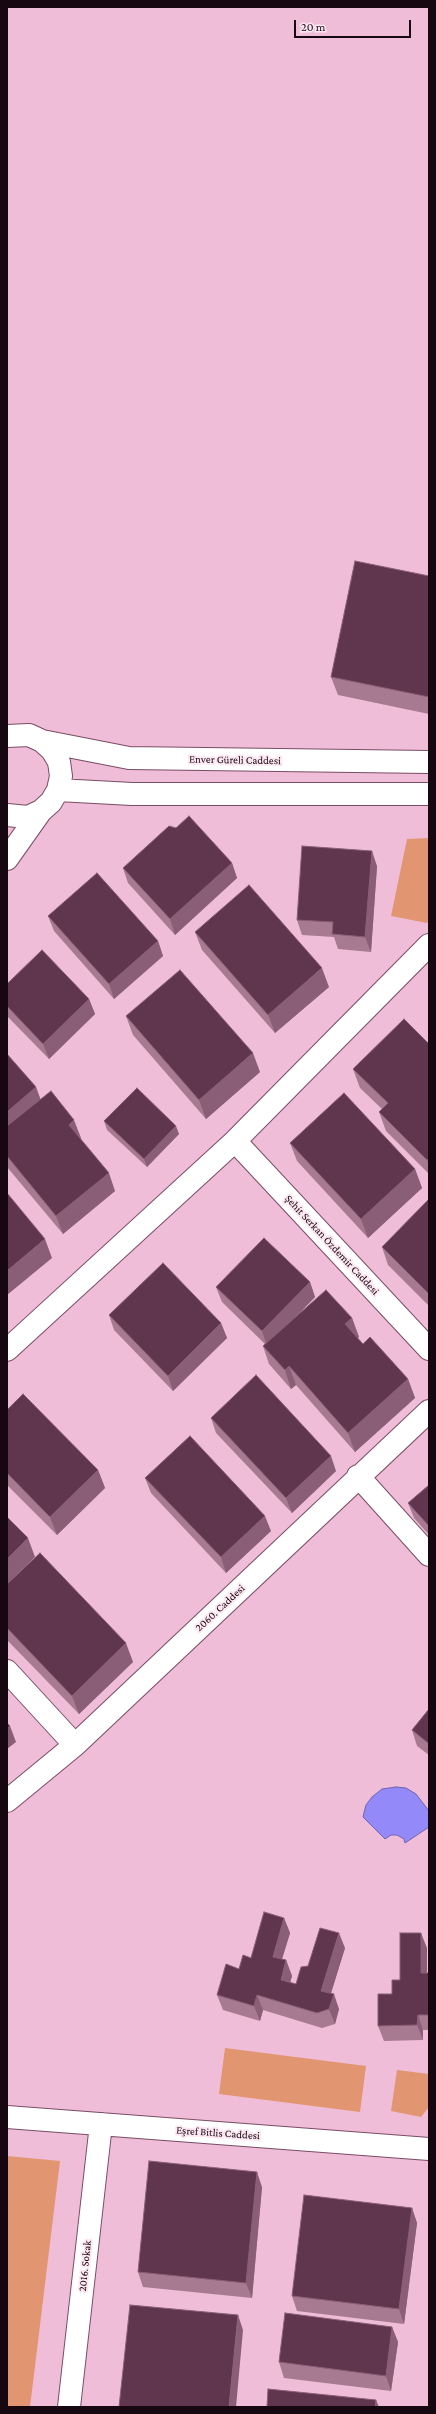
<!DOCTYPE html>
<meta charset="utf-8">
<style>
body{margin:0}
#map{position:relative;width:436px;height:2414px;overflow:hidden;background:#efbdd7;font-family:"Crimson Pro",serif}
canvas{display:block}
.frame{position:absolute;inset:0;border:8px solid #170710;pointer-events:none}
.scale{position:absolute;left:294px;top:20px;width:117px;height:18px;box-sizing:border-box;border:2px solid #170710;border-top:0;padding-left:5px;font-size:12px;line-height:14px;white-space:nowrap;color:#170710;-webkit-text-stroke:3px #fde8f2;paint-order:stroke}
</style>
<div id="map">
<canvas width="436" height="2414"></canvas>
<div class="frame"></div>
<div class="scale">20 m</div>
</div>
<script>
const ctx = document.querySelector('canvas').getContext('2d');
ctx.lineJoin = 'round';
function fillPath(path, color) { ctx.fillStyle = color; ctx.fill(path, 'evenodd'); }
const shape = rows => new Path2D(rows.map(r => 'M' + r).join(''));
function strokePath(path, color, width, dash) { ctx.strokeStyle = color; ctx.lineWidth = width; ctx.lineCap = dash ? 'butt' : 'round'; ctx.setLineDash(dash || []); ctx.stroke(path); }
function drawText(font, color, halo, rows, align = 'center') {
  ctx.font = font + ' "Crimson Pro",serif'; ctx.lineWidth = 4; ctx.setLineDash([]); ctx.textBaseline = 'middle'; ctx.strokeStyle = halo; ctx.fillStyle = color; for (const [text, x, y, turn = 0] of rows) {
    ctx.save(); ctx.translate(x, y); ctx.rotate((+turn || 0) * Math.PI / 180); ctx.textAlign = isNaN(turn) ? turn : align; if (halo) ctx.strokeText(text, 0, 0); ctx.fillText(text, 0, 0); ctx.restore();
  }
}
fillPath(shape([
 [429,838,429,921,427,923,391,916,407,839],
 [225,2048,366,2066,360,2112,219,2094],
 [397,2070,429,2074,429,2107,421,2117,391,2111],
 [7,2156,60,2161,30,2407,7,2407]
]), '#e29571');
const water = shape([
 [396,1787,406,1788,416,1794,429,1811,429,1827,405,1843,404,1839,397,1835,391,1835,385,1839,363,1817,366,1805,372,1797,382,1789,396,1787]
]);
fillPath(water, '#9389f8');
strokePath(water, '#6e62b2', 1);
const minor = shape([
 [235,1141,429,1349],
 [7,1350,235,1141,429,945],
 [358,1476,429,1555],
 [7,1671,75,1745],
 [7,1801,75,1745,429,1411],
 [7,2117,429,2149],
 [69,2407,101,2124]
]);
const major = shape([
 [7,736,29,735,42,741,52,750,59,762,61,776,58,790,51,802,41,811,28,817,7,815],
 [42,741,129,758,429,762],
 [58,790,132,794,429,794],
 [7,859,41,811]
]);
strokePath(minor, '#794d65', 24);
strokePath(major, '#794d65', 24);
strokePath(minor, '#fff', 22);
strokePath(major, '#fff', 22);
fillPath(shape([
 [429,576,429,714,338,695,331,677],
 [232,863,237,878,175,935,128,883,123,868],
 [377,866,371,952,338,949,334,937,302,935,297,920],
 [48,916,158,941,163,956,114,999,54,931],
 [195,932,329,987,275,1033,202,950],
 [7,984,89,999,95,1014,49,1059,7,1016],
 [126,1016,260,1072,206,1119,133,1035],
 [429,1044,429,1174,386,1131,379,1112,382,1109,360,1088,353,1069],
 [7,1054,36,1087,40,1099,81,1138,81,1139,115,1191,63,1234,7,1167],
 [104,1121,179,1134,147,1167,107,1130],
 [290,1143,415,1169,422,1188,368,1238,297,1161],
 [429,1199,429,1306,388,1265,382,1247],
 [310,1282,315,1297,299,1314,352,1318,359,1337,357,1338,363,1344,408,1379,415,1398,355,1452,296,1385,291,1389,269,1364,263,1346,265,1344,222,1302,216,1287],
 [109,1315,221,1323,227,1338,173,1391,114,1330],
 [7,1410,98,1470,105,1488,57,1535,7,1485],
 [211,1418,336,1471,292,1513,216,1433],
 [145,1478,271,1531,226,1573,151,1493],
 [429,1485,429,1535,414,1518,408,1503],
 [7,1584,133,1662,79,1714,7,1640],
 [429,1709,429,1755,417,1746,412,1730],
 [284,1918,290,1933,282,1959,286,1960,292,1976,290,1983,296,1984,308,1966,345,1948,331,1993,339,2009,335,2024,322,2028,263,2010,260,2021,223,2010,217,1995,239,1969,251,1958],
 [427,1948,427,1973,429,1973,429,2030,423,2030,423,2040,384,2041,378,2026,392,1994,400,1980],
 [262,2187,252,2298,143,2287,138,2272],
 [412,2208,417,2223,404,2324,297,2311,292,2296],
 [392,2327,398,2342,391,2391,284,2378,279,2362]
]), '#a77a92');
fillPath(shape([
 [372,851,377,866,371,952,365,937],
 [232,863,237,878,175,935,170,919],
 [158,941,163,956,114,999,109,984],
 [322,968,329,987,275,1033,268,1015],
 [89,999,95,1014,49,1059,43,1044],
 [253,1053,260,1072,206,1119,199,1100],
 [36,1087,43,1106,7,1136,7,1112],
 [74,1120,81,1138,76,1143,69,1125],
 [176,1126,179,1134,147,1167,144,1159],
 [429,1158,429,1165,427,1160],
 [415,1169,422,1188,368,1238,361,1219],
 [109,1173,115,1191,63,1234,56,1216],
 [45,1239,52,1258,7,1295,7,1271],
 [310,1282,315,1297,267,1346,262,1331],
 [352,1318,359,1337,352,1343,345,1324],
 [221,1323,227,1338,173,1391,168,1376],
 [289,1366,296,1385,291,1389,285,1370],
 [408,1379,415,1398,355,1452,348,1433],
 [331,1456,336,1471,292,1513,286,1498],
 [98,1470,105,1488,57,1535,50,1517],
 [265,1516,271,1531,226,1573,221,1557],
 [28,1538,35,1557,7,1584,7,1559],
 [126,1643,133,1662,79,1714,72,1696],
 [10,1726,16,1742,7,1749,7,1729],
 [284,1918,290,1933,278,1972,273,1957],
 [339,1933,345,1948,327,2006,321,1991],
 [421,1933,427,1948,427,1988,421,1973],
 [286,1960,292,1976,286,1995,281,1980],
 [334,1994,339,2009,335,2024,329,2009],
 [257,1995,263,2010,260,2021,254,2006],
 [418,2015,423,2030,423,2040,417,2025],
 [257,2172,262,2187,252,2298,246,2283],
 [412,2208,417,2223,404,2324,399,2309],
 [238,2315,243,2330,236,2407,229,2407],
 [392,2327,398,2342,391,2391,386,2376],
 [376,2400,379,2407,375,2407]
]), '#8a5e76');
const building = shape([
 [355,561,429,576,429,697,331,677,355,561],
 [189,816,232,863,170,919,123,868,169,826,176,828,189,816],
 [302,846,372,851,365,937,332,934,333,922,297,920,302,846],
 [97,873,158,941,109,984,48,916,97,873],
 [249,885,322,968,268,1015,195,932,249,885],
 [42,950,89,999,43,1044,7,1006,7,984,42,950],
 [180,970,253,1053,199,1100,126,1016,180,970],
 [404,1019,429,1044,429,1158,427,1160,379,1112,388,1103,353,1069,404,1019],
 [7,1054,36,1087,7,1112,7,1054],
 [137,1088,176,1126,144,1159,104,1121,137,1088],
 [51,1091,74,1120,69,1125,109,1173,56,1216,7,1156,7,1126,51,1091],
 [344,1093,415,1169,361,1219,290,1143,344,1093],
 [7,1193,45,1239,7,1271,7,1193],
 [429,1199,429,1294,382,1247,429,1199],
 [264,1238,310,1282,262,1331,216,1287,264,1238],
 [163,1263,221,1323,168,1376,109,1315,163,1263],
 [326,1290,352,1318,345,1324,363,1344,370,1337,408,1379,348,1433,289,1366,285,1370,263,1346,326,1290],
 [256,1375,331,1456,286,1498,211,1418,256,1375],
 [23,1394,98,1470,50,1517,7,1473,7,1410,23,1394],
 [190,1436,265,1516,221,1557,145,1478,190,1436],
 [429,1485,429,1526,408,1503,429,1485],
 [7,1517,28,1538,7,1559,7,1517],
 [40,1553,126,1643,72,1696,7,1628,7,1584,40,1553],
 [429,1709,429,1742,428,1743,412,1730,429,1709],
 [7,1723,10,1726,7,1729,7,1723],
 [264,1912,284,1918,273,1957,286,1960,281,1980,296,1984,301,1967,308,1966,320,1928,339,1933,321,1991,334,1994,329,2009,317,2013,257,1995,254,2006,217,1995,226,1964,239,1969,243,1955,251,1958,264,1912],
 [400,1933,421,1933,421,1973,429,1973,429,2015,418,2015,417,2025,378,2026,378,1994,392,1994,392,1980,400,1980,400,1933],
 [149,2161,257,2172,246,2283,138,2272,149,2161],
 [304,2195,412,2208,399,2309,292,2296,304,2195],
 [130,2305,238,2315,229,2407,119,2407,130,2305],
 [285,2313,392,2327,386,2376,279,2362,285,2313],
 [268,2389,376,2400,375,2407,267,2407,268,2389]
]);
fillPath(building, '#5f364d');
strokePath(building, '#8a5e76', 1);
drawText('11px', '#170710', '#fde8f2', [
 ["Enver Güreli Caddesi",235,760,1],
 ["Şehit Serkan Özdemir Caddesi",332,1245,47],
 ["2060. Caddesi",220,1608,-43],
 ["Eşref Bitlis Caddesi",218,2133,4],
 ["2016. Sokak",85,2266,-84]
]);
</script>
